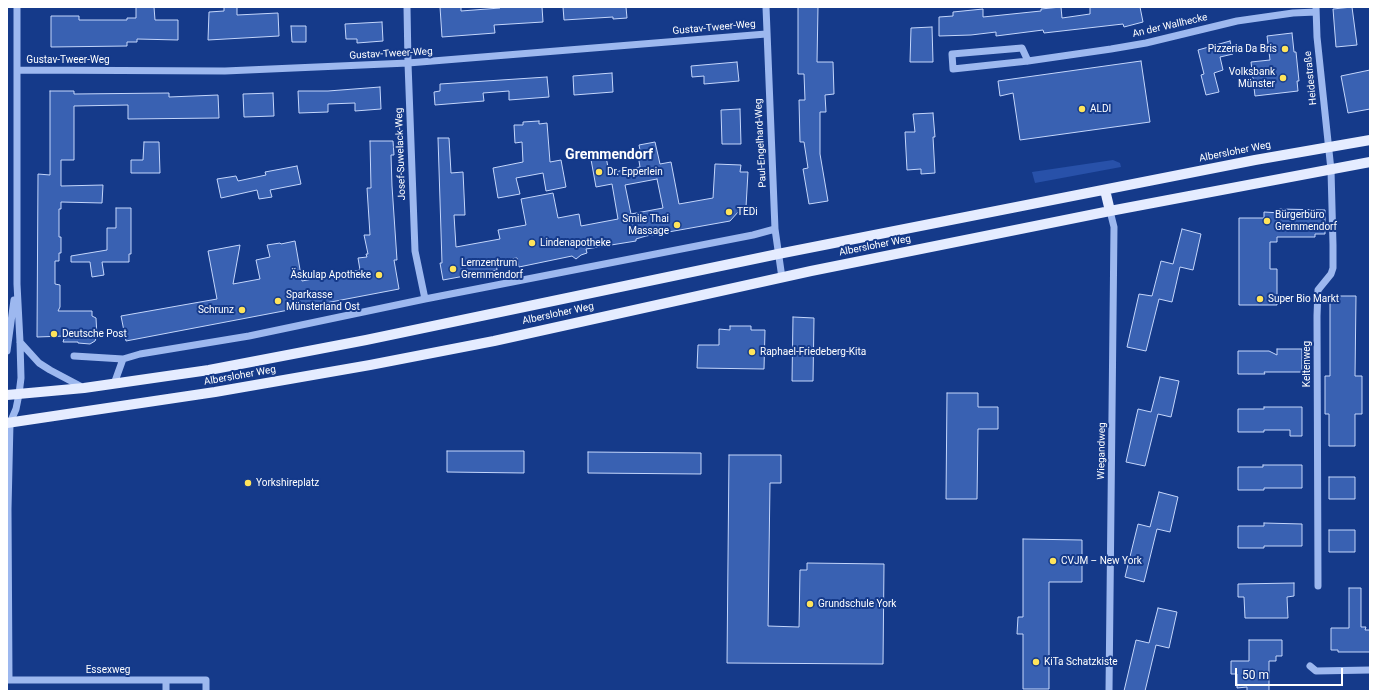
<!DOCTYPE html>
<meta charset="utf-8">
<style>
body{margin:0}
#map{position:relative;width:1377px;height:698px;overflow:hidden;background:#153a8a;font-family:Roboto,sans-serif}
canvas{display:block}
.frame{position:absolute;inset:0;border:8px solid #fff;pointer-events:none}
.scale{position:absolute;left:1235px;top:668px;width:108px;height:18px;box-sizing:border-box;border:2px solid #fff;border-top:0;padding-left:5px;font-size:12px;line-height:14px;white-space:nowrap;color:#fff;-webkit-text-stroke:3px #153a8a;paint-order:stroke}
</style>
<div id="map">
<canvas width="1377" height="698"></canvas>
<div class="frame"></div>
<div class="scale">50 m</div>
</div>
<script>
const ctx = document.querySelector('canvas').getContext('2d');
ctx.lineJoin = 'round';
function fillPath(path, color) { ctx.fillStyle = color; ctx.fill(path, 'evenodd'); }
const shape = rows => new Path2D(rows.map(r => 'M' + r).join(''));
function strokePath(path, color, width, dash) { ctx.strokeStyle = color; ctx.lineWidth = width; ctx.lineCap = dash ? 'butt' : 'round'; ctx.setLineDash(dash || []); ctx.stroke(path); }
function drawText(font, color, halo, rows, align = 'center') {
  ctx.font = font + ' Roboto,sans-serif'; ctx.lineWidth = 4; ctx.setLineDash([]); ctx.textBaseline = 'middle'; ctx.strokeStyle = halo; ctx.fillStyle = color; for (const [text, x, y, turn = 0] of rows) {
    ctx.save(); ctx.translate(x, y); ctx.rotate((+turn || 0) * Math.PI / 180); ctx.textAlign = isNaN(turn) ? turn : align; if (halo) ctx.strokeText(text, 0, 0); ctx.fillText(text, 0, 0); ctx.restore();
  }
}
fillPath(shape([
 [1113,160,1120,163,1121,167,1035,183,1032,172]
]), '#2851a9');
const building = shape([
 [136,7,154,7,155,20,178,20,178,40,137,39,137,42,127,42,127,46,51,47,51,16,79,16,79,20,127,20,127,18,136,18,136,7],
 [224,7,237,7,237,15,278,13,279,36,208,40,209,12,224,11,224,7],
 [440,7,461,7,461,11,500,8,500,7,542,7,543,22,494,25,495,33,442,37,440,7],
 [563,7,626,7,627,18,613,19,613,17,564,20,563,7],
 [798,7,818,7,817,62,833,62,834,94,825,95,826,112,820,112,820,154,828,201,809,204,803,169,808,168,804,142,800,142,799,100,805,100,804,74,798,74,798,7],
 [1061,7,1062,18,1090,14,1090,7,1140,7,1143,22,1124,27,1123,24,1044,33,1043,30,996,36,996,32,971,35,939,36,939,17,953,16,953,12,983,9,983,17,1041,11,1041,9,1061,7],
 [1352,7,1357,45,1336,47,1333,9,1352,7],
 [382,22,383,41,357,43,357,39,346,39,345,24,382,22],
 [291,26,306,26,306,42,292,42,291,26],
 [932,27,933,62,910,62,911,28,932,27],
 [1292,33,1294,52,1296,52,1299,81,1297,81,1298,91,1255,96,1251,62,1270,60,1267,36,1292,33],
 [1230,41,1233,54,1220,57,1223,70,1214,73,1219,92,1206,95,1201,75,1204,74,1198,50,1230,41],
 [1141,61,1150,122,1020,140,1013,93,1000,96,998,81,1141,61],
 [737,62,739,81,704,84,704,76,692,77,691,66,737,62],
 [1370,70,1370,109,1348,113,1341,76,1370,70],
 [612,73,613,92,574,95,573,76,612,73],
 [547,77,549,97,509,100,509,91,483,93,484,101,435,105,434,92,440,91,440,84,547,77],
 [380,87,381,109,355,111,355,103,328,104,328,112,299,113,298,91,328,91,380,87],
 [50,91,74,91,74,94,169,93,169,97,218,95,219,118,128,119,128,105,74,106,74,160,61,160,61,186,103,185,102,203,61,202,61,209,59,209,59,237,61,237,61,253,59,253,59,261,55,261,55,284,60,285,60,307,58,311,92,311,92,316,96,318,97,336,95,341,90,344,78,343,78,342,63,342,65,336,37,337,38,174,50,175,50,91],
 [273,93,274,116,244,117,243,94,273,93],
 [740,109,741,144,722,144,721,110,740,109],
 [933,113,935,137,933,137,935,173,921,174,921,169,907,170,905,132,915,132,913,114,933,113],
 [539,121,539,124,547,123,550,162,561,160,566,187,546,191,543,173,516,178,520,194,498,198,493,168,523,162,522,142,515,143,514,125,523,125,523,122,539,121],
 [438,138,449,138,451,173,463,172,465,215,454,215,456,247,500,239,498,230,526,225,521,199,553,193,558,218,579,214,581,226,618,219,612,184,596,187,590,154,605,151,609,173,640,167,638,155,641,155,639,145,655,142,660,164,671,162,679,204,713,198,715,164,741,165,740,172,748,172,746,207,739,207,739,211,730,221,646,236,636,239,636,241,586,249,587,253,581,255,576,259,572,256,519,267,517,258,496,261,497,270,443,280,440,263,442,263,438,138],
 [657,179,663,208,631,214,625,185,657,179],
 [370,141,393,141,394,155,391,155,392,186,397,260,394,260,399,289,126,341,121,316,217,299,208,251,240,245,233,284,260,279,256,260,270,257,267,245,280,243,281,244,295,241,302,281,360,270,358,258,367,257,366,254,368,254,364,235,370,235,367,188,371,188,370,141],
 [144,142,159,142,160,173,131,173,131,160,143,160,144,142],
 [297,166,301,184,270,190,272,197,259,199,257,190,221,198,217,179,236,176,238,181,266,175,265,172,297,166],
 [116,208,131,208,131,254,129,254,129,262,102,262,104,275,92,277,90,262,71,262,71,256,107,250,107,228,116,228,116,208],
 [1280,209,1325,210,1325,234,1315,234,1315,237,1277,237,1277,242,1270,242,1270,269,1277,269,1277,305,1239,305,1239,218,1264,218,1264,212,1281,213,1280,209],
 [1182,229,1201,234,1193,270,1180,267,1172,302,1159,299,1146,351,1127,347,1139,294,1152,296,1161,261,1173,264,1182,229],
 [1330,296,1356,296,1355,376,1362,376,1362,414,1355,414,1355,446,1329,446,1329,414,1325,414,1325,376,1330,376,1330,296],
 [793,317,814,318,813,381,792,381,793,317],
 [730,326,751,326,751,330,765,330,764,369,697,368,698,345,719,345,719,329,730,330,730,326],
 [1277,349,1302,349,1302,372,1264,372,1265,374,1238,374,1238,351,1269,351,1277,355,1277,349],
 [1160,377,1179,381,1171,417,1158,414,1145,466,1126,462,1138,409,1151,412,1160,377],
 [947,393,978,393,978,407,998,407,998,429,978,429,977,499,946,499,947,393],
 [1264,407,1302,407,1302,436,1290,436,1290,430,1264,430,1264,432,1238,432,1238,409,1264,409,1264,407],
 [447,451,524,451,524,473,447,472,447,451],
 [588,452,701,453,701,474,588,473,588,452],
 [729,455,781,455,781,483,770,483,768,626,799,627,800,570,807,570,807,563,884,564,883,664,727,663,729,455],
 [1263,465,1302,465,1302,488,1264,488,1264,490,1238,490,1238,467,1263,467,1263,465],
 [1329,477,1355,477,1355,499,1329,499,1329,477],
 [1159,492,1178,497,1170,532,1157,529,1144,582,1125,577,1138,524,1150,527,1159,492],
 [1264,523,1302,524,1302,546,1264,546,1264,548,1238,548,1238,526,1264,526,1264,523],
 [1329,530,1355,530,1355,552,1329,552,1329,530],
 [1023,539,1082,540,1082,582,1049,582,1049,689,1023,689,1023,634,1017,634,1018,617,1023,617,1023,539],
 [1294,583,1294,596,1287,597,1288,618,1245,618,1244,597,1238,597,1238,584,1294,583],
 [1349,588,1361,588,1361,627,1366,627,1365,630,1370,630,1370,652,1338,652,1338,650,1331,650,1331,628,1349,628,1349,588],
 [1158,608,1177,612,1169,648,1156,645,1145,691,1124,691,1136,640,1149,643,1158,608],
 [1249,640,1282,640,1282,656,1276,656,1276,661,1269,661,1269,691,1247,691,1247,687,1237,688,1237,674,1231,674,1231,661,1249,661,1249,640]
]);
fillPath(building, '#3961b2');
strokePath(building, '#c4d6fb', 1);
strokePath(shape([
 [407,7,408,63,415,251,425,299],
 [766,7,775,229,782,278],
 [1316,7,1317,37,1331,170,1333,245,1333,268,1331,274,1318,290,1317,316,1318,586],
 [1028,61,1022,48,952,54,953,69,1028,61,1111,49,1146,43,1237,21,1293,13,1316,12],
 [17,70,225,71,408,63,766,34],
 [20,342,39,363,50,370,84,388],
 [7,351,14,300],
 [74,356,123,359,140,354,249,336,425,299,753,235,775,229],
 [114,384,123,359],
 [1310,666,1316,671,1370,670],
 [7,680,206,680,206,691],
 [9,680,8,509,10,423,16,409,19,394,21,378,20,342,17,284,17,7],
 [166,680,166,691],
 [1109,691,1114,227,1110,211]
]), '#9db8ef', 7);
strokePath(shape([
 [1105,190,1110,211],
 [7,395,84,388,209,370,366,340,778,254,1255,160,1370,140],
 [7,423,215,392,370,365,494,341,811,271,1110,211,1370,162]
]), '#e5ecff', 10);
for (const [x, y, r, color] of [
 [1285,49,4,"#ffe45b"],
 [1283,78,4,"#ffe45b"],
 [1082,109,4,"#ffe45b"],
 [599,172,4,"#ffe45b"],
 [729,212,4,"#ffe45b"],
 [1267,221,4,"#ffe45b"],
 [677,225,4,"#ffe45b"],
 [532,243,4,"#ffe45b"],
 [453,269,4,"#ffe45b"],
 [379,275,4,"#ffe45b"],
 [1260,299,4,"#ffe45b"],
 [278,301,4,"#ffe45b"],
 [242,310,4,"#ffe45b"],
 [54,334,4,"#ffe45b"],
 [752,352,4,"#ffe45b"],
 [248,483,4,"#ffe45b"],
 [1053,561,4,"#ffe45b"],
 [810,604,4,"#ffe45b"],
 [1036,662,4,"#ffe45b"]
]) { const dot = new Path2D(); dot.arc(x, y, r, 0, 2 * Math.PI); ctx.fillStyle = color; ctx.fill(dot); strokePath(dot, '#153a8a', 1.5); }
drawText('10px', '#fff', '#153a8a', [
 ["An der Wallhecke",1170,26,-13],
 ["Gustav-Tweer-Weg",714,28,-5],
 ["Gustav-Tweer-Weg",391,54,-3],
 ["Gustav-Tweer-Weg",68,60],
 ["Heidestraße",1311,78,-96],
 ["Paul-Engelhard-Weg",761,143,-93],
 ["Albersloher Weg",1235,152,-11],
 ["Josef-Suwelack-Weg",401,154,-92],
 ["Albersloher Weg",875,246,-11],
 ["Albersloher Weg",558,314,-12],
 ["Keltenweg",1307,364,-90],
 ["Albersloher Weg",240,376,-10],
 ["Wiegandweg",1102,451,-89],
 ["Essexweg",108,670]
]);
drawText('10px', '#fff', '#153a8a', [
 ["Pizzeria Da Bris",1277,49,"right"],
 ["Volksbank",1275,72,"right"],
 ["Münster",1275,84,"right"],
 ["ALDI",1090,109],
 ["Dr. Epperlein",607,172],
 ["TEDi",737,212],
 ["Bürgerbüro",1275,215],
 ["Gremmendorf",1275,227],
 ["Smile Thai",669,219,"right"],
 ["Massage",669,231,"right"],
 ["Lindenapotheke",540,243],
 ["Lernzentrum",461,263],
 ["Gremmendorf",461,275],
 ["Äskulap Apotheke",371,275,"right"],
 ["Sparkasse",286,295],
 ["Münsterland Ost",286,307],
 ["Super Bio Markt",1268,299],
 ["Schrunz",234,310,"right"],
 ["Deutsche Post",62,334],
 ["Raphael-Friedeberg-Kita",760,352],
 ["Yorkshireplatz",256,483],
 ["CVJM – New York",1061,561],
 ["Grundschule York",818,604],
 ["KiTa Schatzkiste",1044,662]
], 'left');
drawText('bold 14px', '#fff', '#153a8a', [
 ["Gremmendorf",609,155]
]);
</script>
